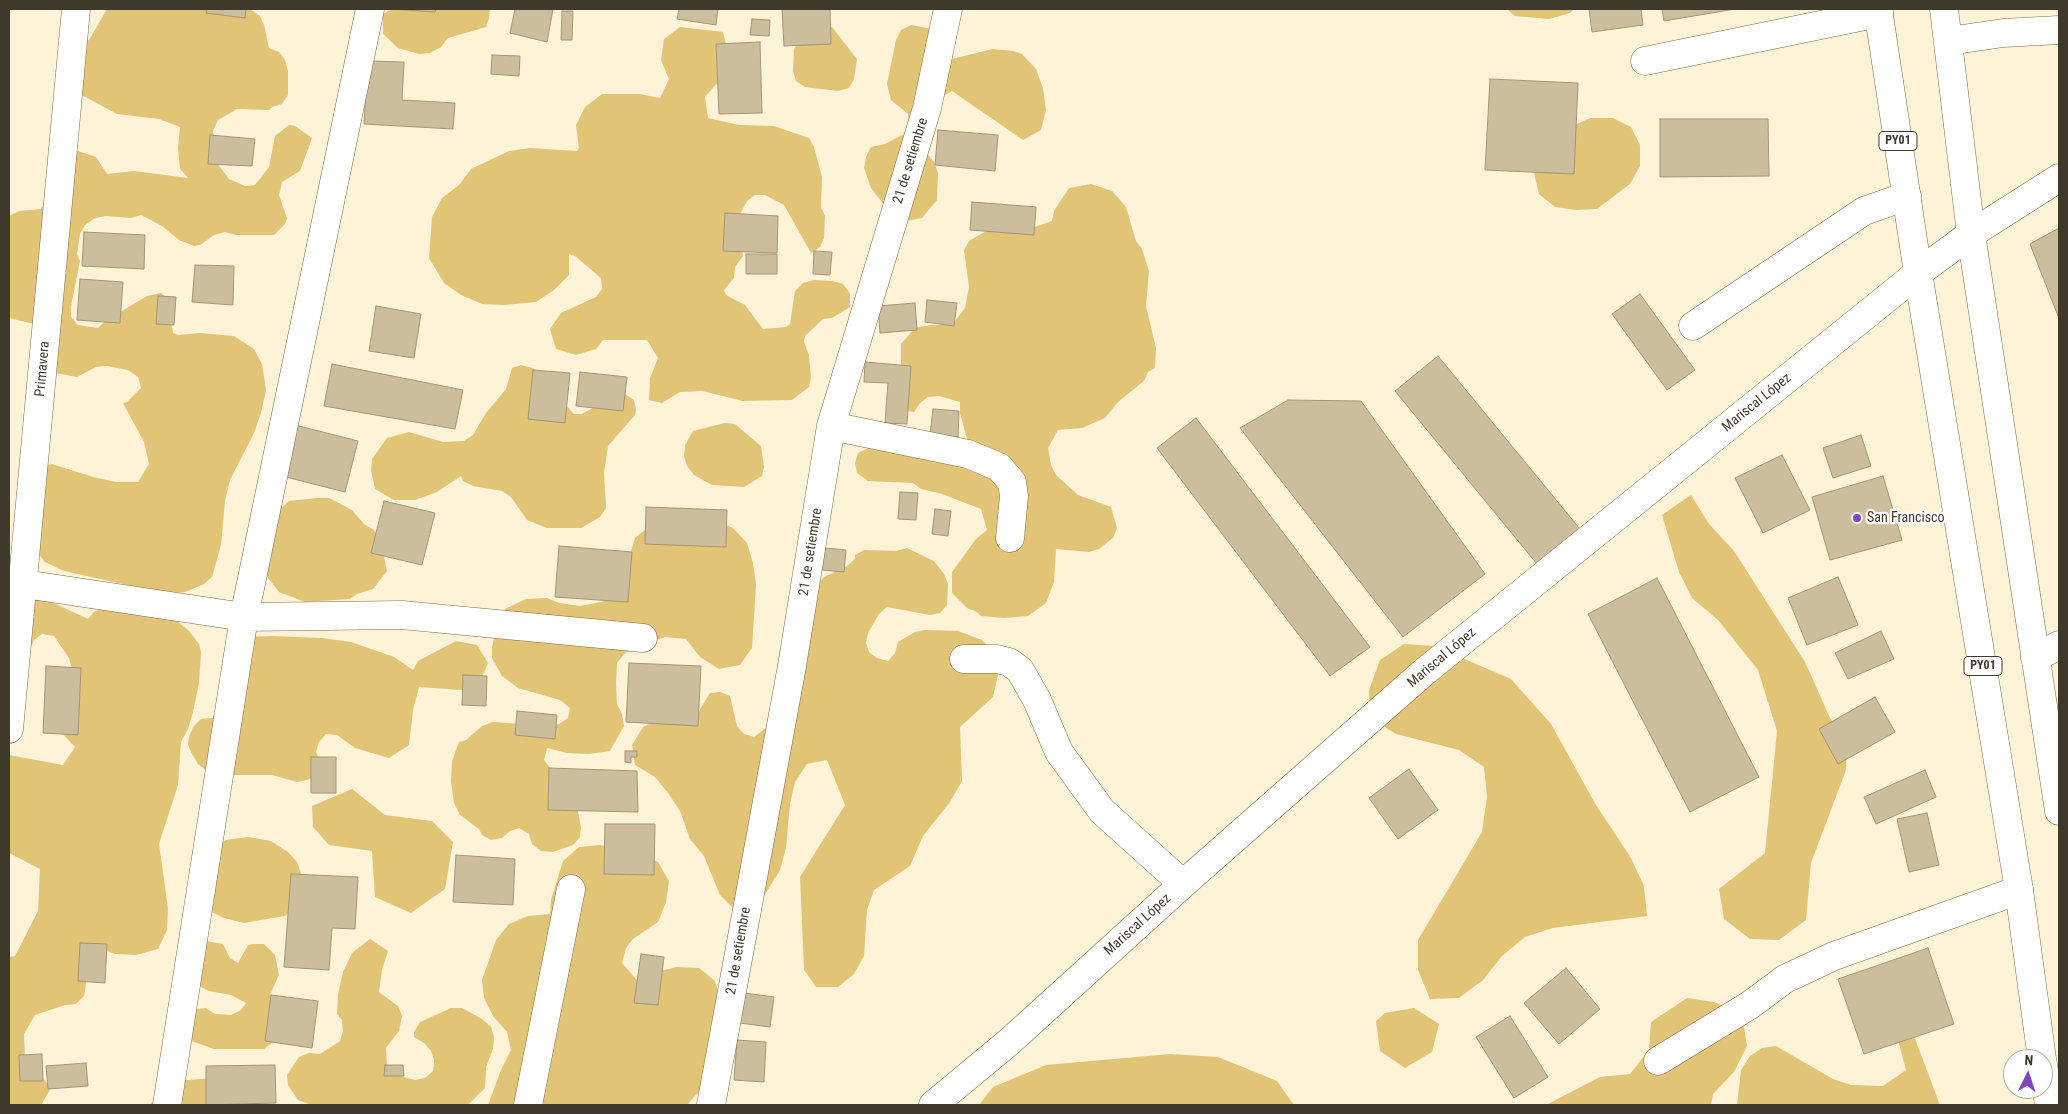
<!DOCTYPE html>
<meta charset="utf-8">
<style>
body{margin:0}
#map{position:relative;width:2068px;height:1114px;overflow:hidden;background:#fef3d6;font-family:"Roboto Condensed",sans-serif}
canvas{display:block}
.frame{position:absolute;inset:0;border:10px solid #3f392b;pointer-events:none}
.north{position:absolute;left:2003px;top:1049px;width:50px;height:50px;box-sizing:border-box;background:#fff;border:1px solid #b2b0aa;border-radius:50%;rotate:4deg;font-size:14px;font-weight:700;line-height:20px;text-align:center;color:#3f392b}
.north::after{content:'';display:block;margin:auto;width:18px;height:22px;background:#7f47bd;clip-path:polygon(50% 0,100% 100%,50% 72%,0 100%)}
</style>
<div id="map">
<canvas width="2068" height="1114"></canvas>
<div class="frame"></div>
<div class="north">N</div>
</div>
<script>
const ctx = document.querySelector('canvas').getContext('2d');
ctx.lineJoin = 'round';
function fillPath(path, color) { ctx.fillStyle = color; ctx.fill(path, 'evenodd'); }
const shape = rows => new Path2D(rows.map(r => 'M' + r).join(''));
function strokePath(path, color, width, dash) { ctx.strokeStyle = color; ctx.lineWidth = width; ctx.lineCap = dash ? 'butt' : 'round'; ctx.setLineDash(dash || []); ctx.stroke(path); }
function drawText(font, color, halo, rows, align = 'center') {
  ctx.font = font + ' "Roboto Condensed",sans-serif'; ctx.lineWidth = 4.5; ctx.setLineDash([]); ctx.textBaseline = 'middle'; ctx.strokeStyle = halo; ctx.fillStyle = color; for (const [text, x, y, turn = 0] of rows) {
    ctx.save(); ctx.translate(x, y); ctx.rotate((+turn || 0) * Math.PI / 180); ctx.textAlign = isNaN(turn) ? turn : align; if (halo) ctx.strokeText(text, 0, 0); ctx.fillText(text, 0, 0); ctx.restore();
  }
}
fillPath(shape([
 [105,9,250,9,260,16,264,25,269,48,279,52,285,60,288,71,288,95,282,104,272,107,269,110,237,109,218,120,213,131,217,163,229,179,245,186,255,185,269,167,275,136,289,125,295,126,312,138,300,171,282,182,279,195,287,218,285,224,274,235,236,235,225,232,214,235,200,245,194,246,179,240,162,226,141,215,131,218,106,216,95,218,85,225,80,234,77,254,80,261,71,306,71,317,78,325,98,328,105,321,147,296,161,293,167,298,173,333,178,335,200,333,234,336,254,349,262,364,266,390,261,413,254,433,230,480,225,501,221,545,212,577,204,584,185,592,173,593,141,588,64,571,45,562,38,553,37,467,52,464,93,477,116,482,138,482,149,464,144,442,123,403,127,402,141,388,138,377,128,370,107,366,96,367,77,377,50,372,34,324,9,318,9,216,19,211,41,209,75,150,96,157,107,174,134,171,188,178,180,169,178,148,180,127,159,119,117,114,78,93,79,45,89,40,106,11],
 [392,9,490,9,489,18,486,27,448,38,441,47,430,53,419,54,398,48,383,34,383,14],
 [1507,9,1574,9,1570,13,1549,19,1515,16],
 [911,25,933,29,952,59,993,49,1013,51,1022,54,1036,69,1043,88,1046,110,1041,130,1023,140,952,91,945,95,933,112,929,133,928,155,934,162,938,173,937,200,922,218,906,221,888,210,871,188,864,168,866,157,871,147,885,144,904,134,909,125,908,114,891,100,887,84,896,40,901,30],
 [680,27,723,32,728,52,719,81,705,97,708,118,739,125,774,126,809,138,814,147,822,177,821,207,825,216,824,238,820,247,811,253,784,205,765,195,755,195,747,201,737,220,743,256,735,267,734,278,724,290,726,295,745,305,763,329,786,327,790,324,795,291,803,283,814,280,832,281,843,284,847,289,850,294,850,307,832,318,823,319,805,336,804,342,809,355,811,377,809,387,792,400,743,401,702,391,680,392,662,403,649,400,650,378,658,358,647,340,603,340,596,349,576,355,556,349,550,329,561,313,596,297,602,289,601,278,575,256,569,254,569,275,554,290,536,302,504,305,482,304,461,295,444,283,429,258,432,217,442,198,459,185,471,169,509,151,530,148,577,151,579,148,576,125,585,107,602,94,639,94,660,98,669,79,661,60,664,39],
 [832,27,857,59,854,79,849,88,838,91,805,87,796,81,793,71,794,49,800,41],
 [1591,118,1613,118,1631,127,1640,145,1640,166,1630,184,1597,209,1576,210,1555,207,1539,194,1534,173,1534,152,1546,136],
 [1091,184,1112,191,1126,207,1136,241,1142,249,1149,271,1146,306,1156,348,1155,368,1148,372,1144,381,1118,402,1105,418,1082,428,1058,430,1048,448,1051,465,1056,475,1078,495,1111,507,1117,528,1113,538,1099,549,1089,552,1056,549,1054,582,1046,603,1028,616,1004,618,981,616,977,612,967,608,952,593,952,572,976,539,987,530,981,509,942,494,921,489,913,483,868,481,857,473,855,463,858,453,872,446,986,450,967,439,960,413,960,402,939,396,928,397,920,403,914,412,901,410,897,386,901,365,901,344,915,328,930,325,952,325,965,308,969,287,964,250,969,241,988,230,1029,229,1052,221,1054,211,1069,188],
 [521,365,533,368,574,414,582,414,618,394,625,394,634,400,636,410,635,415,608,446,604,473,606,508,600,517,581,528,547,528,527,520,511,497,502,491,473,486,463,481,461,476,437,492,415,500,394,500,375,489,371,470,372,459,387,438,409,432,443,442,464,441,473,435,486,413,506,389,512,368],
 [725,423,735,424,761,446,764,467,762,476,744,487,712,485,694,475,687,466,684,456,685,445,693,431],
 [1691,495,1709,524,1734,551,1805,662,1830,718,1847,742,1846,770,1811,863,1806,920,1779,940,1750,939,1724,919,1719,889,1765,853,1777,731,1758,670,1718,620,1692,598,1679,572,1662,515],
 [317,498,329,498,352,510,364,524,374,530,380,539,387,571,373,589,357,594,350,599,305,602,279,592,266,575,273,516,289,501],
 [714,520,733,528,747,543,753,563,756,585,752,648,740,665,719,669,700,657,686,639,665,637,625,653,617,663,616,683,617,704,622,714,624,726,610,751,589,754,567,753,547,748,544,760,576,801,581,827,580,837,573,845,553,852,541,851,532,844,529,834,519,828,510,831,502,838,491,840,482,835,479,829,460,815,454,803,451,782,452,761,459,742,466,740,482,726,493,722,549,726,559,724,568,718,570,708,560,700,518,688,502,676,492,658,492,648,496,627,505,609,526,599,547,598,559,603,580,606,602,602,611,597,629,558,635,538,651,525],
 [907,548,934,561,944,574,948,584,947,605,940,613,930,615,887,607,879,614,868,633,866,643,869,652,877,658,888,661,895,653,898,642,915,632,925,630,958,631,982,640,997,655,998,675,993,697,960,727,962,781,950,802,923,836,910,866,874,890,867,910,864,956,854,974,838,987,816,987,804,970,800,877,845,805,827,760,807,764,795,782,790,804,786,848,780,870,756,909,735,910,720,895,704,856,690,839,680,811,668,793,655,777,635,765,632,745,643,727,662,717,699,711,710,693,720,692,730,696,737,726,744,734,754,737,779,718,818,584,824,577,847,566,855,559,855,555,864,550,896,551],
 [9,576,27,582,47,600,88,619,95,611,109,608,166,612,189,631,199,644,201,652,199,683,193,712,188,729,181,742,178,785,159,844,168,908,167,930,158,949,136,955,115,954,96,947,89,964,84,996,76,1004,65,1005,35,1015,24,1034,25,1057,51,1088,41,1105,9,1105,9,957,15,956,38,911,40,869,9,853,9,755,63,765,75,747,60,731,72,669,69,658,54,636,42,634,34,640,30,649,24,657,9,658],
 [271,636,322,638,351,642,394,657,413,670,418,661,456,641,477,645,488,663,480,682,461,690,419,687,413,710,409,745,389,758,355,748,337,735,326,734,319,742,316,752,319,759,312,778,307,780,297,782,272,775,228,775,207,771,198,764,192,754,188,745,189,737,193,727,201,719,223,717,225,647,244,637],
 [1404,644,1434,646,1511,679,1551,724,1596,805,1631,858,1644,886,1647,916,1553,928,1525,937,1502,956,1483,980,1459,998,1430,999,1418,970,1418,940,1482,832,1487,797,1484,767,1459,750,1396,734,1370,718,1369,690,1380,660],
 [352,789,385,815,432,821,453,842,445,889,411,913,375,897,372,851,329,845,313,827,312,806],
 [248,837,271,841,288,852,297,862,304,882,299,901,285,916,244,923,224,918,205,909,207,851,226,840],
 [600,845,621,848,658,862,669,881,666,902,658,922,633,939,626,948,622,963,636,979,646,983,655,972,677,967,699,968,715,981,721,1002,708,1081,687,1105,488,1105,501,1070,511,1050,507,1032,493,1016,484,998,482,980,496,940,509,924,528,916,550,914,551,900,563,861,579,847],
 [370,939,388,951,382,970,379,992,398,1006,402,1016,399,1031,386,1048,387,1068,395,1075,415,1080,425,1078,433,1071,434,1060,431,1051,424,1043,414,1037,414,1032,420,1022,451,1008,462,1008,482,1019,491,1027,494,1037,493,1049,486,1067,485,1088,468,1105,312,1105,298,1100,288,1085,287,1075,299,1057,309,1053,320,1054,340,1041,343,1031,342,1020,337,1014,338,994,343,972,352,953],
 [206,941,223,944,230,958,238,963,248,945,253,944,264,944,275,955,279,975,270,995,273,1000,273,1042,264,1049,214,1049,183,1038,189,1010,206,1008,215,1014,231,1015,241,1010,246,1003,231,995,209,991,199,986],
 [1687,998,1714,1002,1742,1015,1747,1046,1734,1072,1713,1094,1711,1105,1546,1105,1600,1077,1630,1074,1649,1050,1651,1022],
 [1414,1008,1439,1024,1432,1052,1405,1068,1380,1051,1376,1021,1385,1013],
 [1911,1028,1940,1105,1737,1105,1741,1070,1750,1056,1762,1048,1776,1046,1833,1079,1851,1085,1883,1086,1906,1070,1897,1036],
 [1170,1054,1218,1057,1277,1081,1294,1105,979,1105,993,1087,1046,1065],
 [212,1078,251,1097,259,1105,150,1105,158,1095,176,1081]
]), '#e2c477');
const building = shape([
 [207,9,246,9,245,18,206,13,207,9],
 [390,9,436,9,435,12,390,9],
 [515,9,553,9,547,42,510,33,515,9],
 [679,9,718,9,716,25,677,19,679,9],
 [782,9,830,9,831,44,784,46,782,9],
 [1589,9,1641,9,1643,25,1592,32,1589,9],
 [1662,9,1735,9,1664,21,1662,9],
 [562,11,573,11,572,40,561,40,562,11],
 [752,19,770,20,769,36,750,35,752,19],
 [760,42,762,113,719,114,716,44,760,42],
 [492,55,520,56,519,76,491,74,492,55],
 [368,61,404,62,402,100,455,103,453,129,364,124,368,61],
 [1490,79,1578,83,1574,174,1485,170,1490,79],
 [1660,119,1768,119,1769,176,1660,177,1660,119],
 [938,130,998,135,995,171,935,165,938,130],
 [210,135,255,139,252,166,208,164,210,135],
 [972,202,1036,207,1034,235,970,230,972,202],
 [725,213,778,216,777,253,723,251,725,213],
 [2059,228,2059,315,2058,316,2030,244,2059,228],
 [84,232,145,235,144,269,82,266,84,232],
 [814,251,832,252,830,275,813,274,814,251],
 [746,254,777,254,777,274,746,274,746,254],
 [195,265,234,266,233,305,192,302,195,265],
 [80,279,123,282,120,323,77,320,80,279],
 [1640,294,1695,370,1667,390,1612,314,1640,294],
 [158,296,176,297,174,325,156,324,158,296],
 [927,300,957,303,954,326,925,322,927,300],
 [915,303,917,330,880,333,878,306,915,303],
 [376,306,421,314,414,358,369,351,376,306],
 [1438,356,1580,529,1537,564,1395,391,1438,356],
 [865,362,911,366,907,424,885,423,888,383,864,382,865,362],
 [332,364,463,390,455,429,324,406,332,364],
 [533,370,570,373,565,423,528,419,533,370],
 [580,372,627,377,623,411,576,406,580,372],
 [1288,400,1361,401,1485,574,1403,637,1240,428,1288,400],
 [933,409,959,411,958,437,930,435,933,409],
 [1196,418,1370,647,1330,676,1157,448,1196,418],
 [295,425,358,441,345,492,282,476,295,425],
 [1861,435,1871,466,1833,478,1823,448,1861,435],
 [1782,455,1810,510,1763,533,1735,478,1782,455],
 [1883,476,1902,540,1830,560,1812,497,1883,476],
 [900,492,918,493,916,520,898,519,900,492],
 [384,501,435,513,422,565,371,553,384,501],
 [646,507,727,510,726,547,645,544,646,507],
 [935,509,951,511,948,536,932,534,935,509],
 [559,546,632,552,628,602,555,597,559,546],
 [825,548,846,550,844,572,822,570,825,548],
 [1838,577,1858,625,1807,645,1788,598,1838,577],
 [1657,578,1759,777,1690,812,1588,614,1657,578],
 [1881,631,1894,659,1848,679,1835,653,1881,631],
 [629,663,701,666,698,726,626,722,629,663],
 [46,666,81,668,78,735,43,733,46,666],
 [463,675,487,676,486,706,462,705,463,675],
 [1875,697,1895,732,1838,764,1819,729,1875,697],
 [517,711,557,715,555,739,515,735,517,711],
 [625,751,637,751,637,757,631,757,631,763,625,762,625,751],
 [311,757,336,757,336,793,311,793,311,757],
 [549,768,637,771,638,812,548,810,549,768],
 [1409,769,1438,810,1398,839,1369,798,1409,769],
 [1925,770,1936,797,1876,824,1864,797,1925,770],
 [1927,813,1939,865,1909,872,1897,819,1927,813],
 [605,824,655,824,654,875,604,874,605,824],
 [456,855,515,859,513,905,453,902,456,855],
 [291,874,358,877,355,929,332,928,329,970,284,967,291,874],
 [80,943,107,944,105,983,78,981,80,943],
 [1928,948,1954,1024,1864,1054,1838,979,1928,948],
 [641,954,664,957,658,1005,634,1003,641,954],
 [1566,968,1600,1009,1559,1044,1524,1003,1566,968],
 [744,993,774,997,770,1027,740,1023,744,993],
 [271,995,318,1001,312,1048,265,1041,271,995],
 [1510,1016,1548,1077,1514,1098,1476,1037,1510,1016],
 [737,1040,766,1042,764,1082,734,1080,737,1040],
 [42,1054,43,1081,20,1081,19,1055,42,1054],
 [86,1063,88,1086,48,1089,46,1066,86,1063],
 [275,1065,276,1103,206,1105,206,1066,275,1065],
 [385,1065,403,1065,404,1076,384,1076,385,1065]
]);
fillPath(building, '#ccbe9c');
strokePath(building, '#a39674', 1);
const minor = shape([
 [1949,41,2003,33,2059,30],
 [1645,61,1879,13],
 [1693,326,1864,211,1907,196],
 [831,426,968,454,999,467,1012,482,1014,496,1010,538],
 [24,584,244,617,402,615,643,638],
 [2035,658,2059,645],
 [964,659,997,659,1009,662,1020,670,1037,700,1059,752,1102,811,1183,884],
 [9,729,76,9],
 [1658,1061,1750,1005,1785,979,1834,956,2019,890],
 [167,1105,244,617,370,9],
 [528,1105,571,889],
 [711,1105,792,666,831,426,927,108,948,9],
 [933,1105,1009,1042,1183,884,1424,672,1918,273,1971,234,2059,178]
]);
const highway = shape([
 [1878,9,1918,273,2019,890,2042,1059],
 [1944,9,1971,234,2059,811],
 [2043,1064,2049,1105]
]);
strokePath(minor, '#786c4c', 29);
strokePath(highway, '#786c4c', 29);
strokePath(minor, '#fff', 28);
strokePath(highway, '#fff', 28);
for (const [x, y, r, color] of [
 [1857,518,5,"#7f47bd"]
]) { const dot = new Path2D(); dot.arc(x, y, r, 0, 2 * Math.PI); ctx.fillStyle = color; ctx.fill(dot); strokePath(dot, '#fff', 2); }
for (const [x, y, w] of [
 [1898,141,38],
 [1983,666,38]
]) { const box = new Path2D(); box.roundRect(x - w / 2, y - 9.5, w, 19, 4); ctx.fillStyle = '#fff'; ctx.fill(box); strokePath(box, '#3f392b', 1); }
drawText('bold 12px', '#3f392b', null, [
 ["PY01",1898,141],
 ["PY01",1983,666]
]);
drawText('14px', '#3f392b', '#fff', [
 ["21 de setiembre",911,161,-73],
 ["Primavera",43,369,-85],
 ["Mariscal López",1757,403,-39],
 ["21 de setiembre",811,552,-81],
 ["Mariscal López",1442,658,-40],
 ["Mariscal López",1138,925,-42],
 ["21 de setiembre",739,951,-80]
]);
drawText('14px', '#3f392b', '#fff', [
 ["San Francisco",1867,518]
], 'left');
</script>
